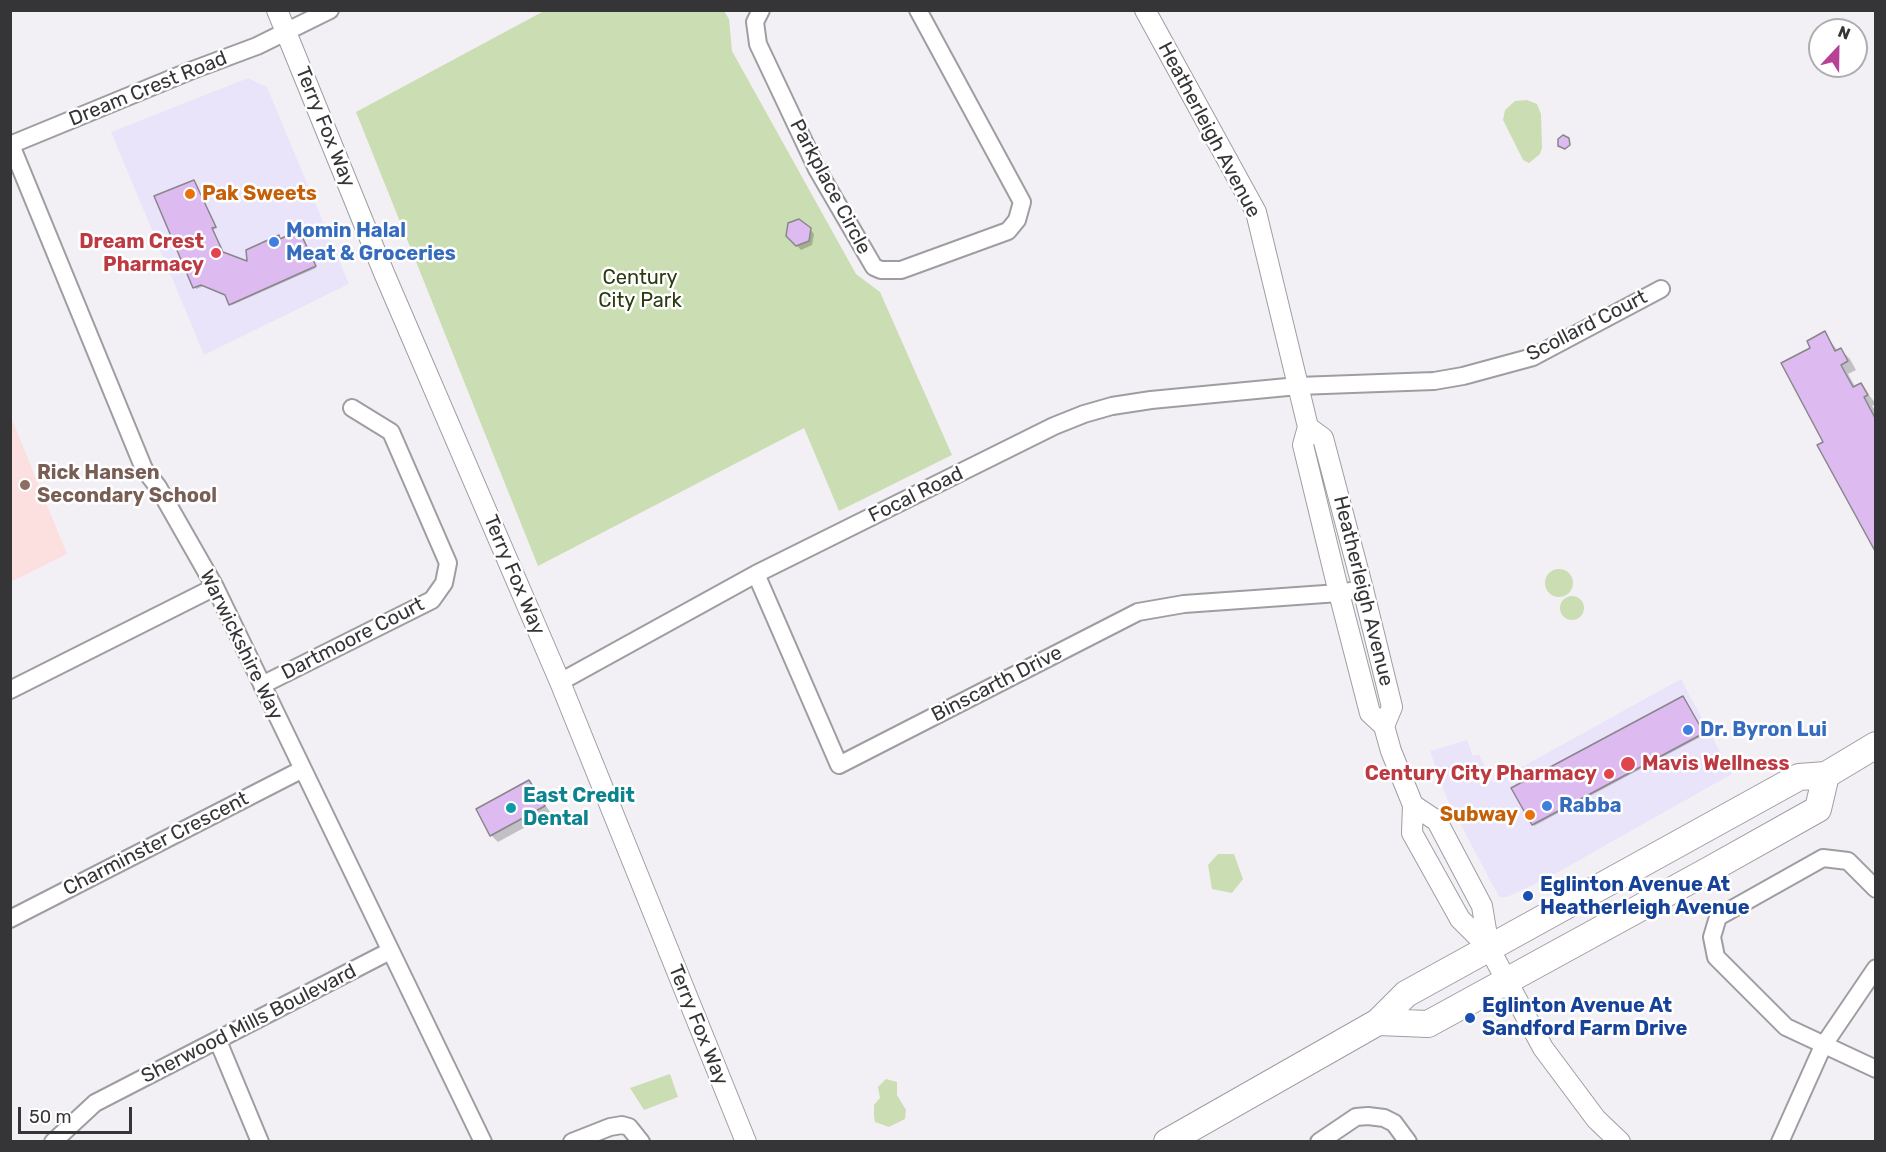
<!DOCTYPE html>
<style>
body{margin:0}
#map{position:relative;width:1886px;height:1152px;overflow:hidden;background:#f3f0f5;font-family:Rubik,sans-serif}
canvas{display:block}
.frame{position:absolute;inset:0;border:12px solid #353436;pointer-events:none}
.north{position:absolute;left:1808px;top:18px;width:60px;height:60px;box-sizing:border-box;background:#fff;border:2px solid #aeaeaf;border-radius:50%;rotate:22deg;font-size:16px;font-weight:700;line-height:24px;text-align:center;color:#353436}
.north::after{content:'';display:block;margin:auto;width:21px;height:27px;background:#b84095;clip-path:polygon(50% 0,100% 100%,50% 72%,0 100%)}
.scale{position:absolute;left:18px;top:1107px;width:114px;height:27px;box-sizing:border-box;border:3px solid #353436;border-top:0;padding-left:8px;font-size:18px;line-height:21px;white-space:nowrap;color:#353436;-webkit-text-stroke:4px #fff;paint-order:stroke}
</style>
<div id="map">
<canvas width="1886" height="1152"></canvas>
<div class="frame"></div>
<div class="north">N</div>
<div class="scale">50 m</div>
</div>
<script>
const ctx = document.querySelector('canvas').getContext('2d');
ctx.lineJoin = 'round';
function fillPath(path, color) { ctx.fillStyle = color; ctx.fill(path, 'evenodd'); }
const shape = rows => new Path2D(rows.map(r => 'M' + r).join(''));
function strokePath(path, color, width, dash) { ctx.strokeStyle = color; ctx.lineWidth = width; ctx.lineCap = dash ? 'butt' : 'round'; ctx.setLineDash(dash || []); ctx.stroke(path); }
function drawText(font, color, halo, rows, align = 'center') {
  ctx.font = font + ' Rubik,sans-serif'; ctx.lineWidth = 5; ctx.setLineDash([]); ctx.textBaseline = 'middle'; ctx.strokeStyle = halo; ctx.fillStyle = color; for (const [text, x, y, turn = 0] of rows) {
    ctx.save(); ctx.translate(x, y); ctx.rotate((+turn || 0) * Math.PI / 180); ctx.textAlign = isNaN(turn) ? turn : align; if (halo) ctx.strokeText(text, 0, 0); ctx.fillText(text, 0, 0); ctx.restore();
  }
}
fillPath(shape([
 [248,78,267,87,349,284,204,355,111,132],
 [1681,679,1732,774,1544,880,1507,897,1499,897,1447,799,1430,751,1467,740,1473,756,1479,754,1493,783]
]), '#eae4fa');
fillPath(shape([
 [11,417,67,554,11,582,10,582]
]), '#fbe0df');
fillPath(shape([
 [544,11,724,11,729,19,732,51,856,274,880,292,952,455,839,511,804,428,538,566,356,112],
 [1527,100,1537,104,1541,114,1542,148,1540,154,1529,163,1523,160,1503,120,1505,110,1515,101],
 '1545 583a14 14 0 1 1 28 0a14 14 0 1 1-28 0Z',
 '1560 608a12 12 0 1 1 24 0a12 12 0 1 1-24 0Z',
 [1218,854,1234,854,1243,879,1232,893,1212,889,1208,865],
 [670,1074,678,1097,644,1110,630,1088],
 [886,1079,897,1082,897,1095,906,1110,905,1119,889,1127,875,1122,874,1116,874,1105,880,1098,878,1087]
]), '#cbddb2');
fillPath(shape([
 [195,183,217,228,213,230,223,254,249,263,279,237,281,240,300,233,316,268,232,305,227,295,204,286,196,289],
 [810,229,814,234,812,245,801,250,788,236],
 [1824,333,1838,351,1841,350,1850,359,1856,370,1848,374,1856,388,1861,385,1876,404,1872,406,1876,412,1876,545,1825,442,1812,348],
 [1685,699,1704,735,1534,826,1533,824],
 [528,782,551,813,498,842,491,835]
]), '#0003');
const building = shape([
 [1563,135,1569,138,1570,145,1565,149,1558,146,1558,139,1563,135],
 [194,180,216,227,212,228,223,252,247,261,246,250,279,235,280,239,299,230,316,266,229,305,225,295,201,285,193,288,154,196,194,180],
 [799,219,811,228,809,241,796,246,786,236,788,223,799,219],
 [1825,331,1835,351,1841,348,1848,361,1841,365,1853,387,1861,383,1868,395,1864,397,1875,418,1875,551,1817,445,1823,442,1781,363,1810,348,1807,341,1825,331],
 [1683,696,1704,733,1532,825,1511,788,1683,696],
 [529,780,545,806,490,836,476,809,529,780]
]);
fillPath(building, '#ddbaf0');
strokePath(building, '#89868a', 1.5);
const minor = shape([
 [761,10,755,22,758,44,817,169,874,267,881,270,901,270,1008,231,1017,220,1022,202,918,10],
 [10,145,190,71,257,46,330,10],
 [11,145,144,469,158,487,215,587,483,1142],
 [756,574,839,765,1138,612,1184,604,1339,593,1363,589],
 [560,682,756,574,1054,426,1084,414,1112,406,1151,400,1298,386,1434,381,1463,376,1533,357,1661,289],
 [262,685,432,600,444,583,448,563,391,432,352,408],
 [10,690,215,587],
 [1876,889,1848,861,1823,858,1718,917,1712,937,1716,957,1786,1027,1876,1069],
 [10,919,301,770],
 [218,1041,260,1142],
 [53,1142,95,1103,390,951],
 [572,1142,610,1127,622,1125,629,1127,641,1142],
 [1319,1142,1356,1117,1368,1116,1384,1118,1394,1123,1408,1142],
 [1780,1142,1823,1046,1876,968]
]);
const tertiary = shape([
 [277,10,384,273,560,682,746,1142],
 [1145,10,1256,212,1308,427,1303,445,1339,593,1370,713,1384,726,1391,751,1413,805,1412,833,1460,919,1489,948,1543,1048,1596,1119,1620,1142],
 [1308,427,1323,438,1363,589,1392,707,1384,726],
 [1413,805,1437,821,1482,906,1489,948]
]);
const primary = shape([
 [1378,1022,1428,1024,1711,869,1818,809,1826,775],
 [1167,1142,1378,1022,1406,994,1799,777,1826,775,1876,745]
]);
strokePath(minor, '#a09da2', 20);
strokePath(tertiary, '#a09da2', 22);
strokePath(primary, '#a09da2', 28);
strokePath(minor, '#fff', 16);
strokePath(tertiary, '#fff', 20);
strokePath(primary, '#fff', 26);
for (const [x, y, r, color] of [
 [190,194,6,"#e8710a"],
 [274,242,6,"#3f7fe0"],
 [216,253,6,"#e0444e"],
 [25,485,6,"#8d6e63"],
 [1688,730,6,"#3f7fe0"],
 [1628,764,8,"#e0444e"],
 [1609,774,6,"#e0444e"],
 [1547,806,6,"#3f7fe0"],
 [511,808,6,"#0f9aa8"],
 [1530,815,6,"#e8710a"],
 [1528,896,6,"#1a4fb4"],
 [1470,1018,6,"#1a4fb4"]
]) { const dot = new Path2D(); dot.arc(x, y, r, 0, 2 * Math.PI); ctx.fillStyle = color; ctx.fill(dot); strokePath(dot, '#fff', 2); }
drawText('20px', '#353436', '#fff', [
 ["Dream Crest Road",148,89,-22],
 ["Terry Fox Way",325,127,68],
 ["Heatherleigh Avenue",1209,130,62],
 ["Parkplace Circle",830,187,62],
 ["Scollard Court",1587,326,-27],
 ["Focal Road",916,495,-26],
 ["Terry Fox Way",514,575,67],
 ["Heatherleigh Avenue",1363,591,76],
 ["Dartmoore Court",353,639,-27],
 ["Warwickshire Way",241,645,64],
 ["Binscarth Drive",997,684,-27],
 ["Charminster Crescent",156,844,-27],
 ["Sherwood Mills Boulevard",249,1024,-27],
 ["Terry Fox Way",698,1025,68]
]);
drawText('bold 20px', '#c56008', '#fff', [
 ["Pak Sweets",202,194],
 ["Subway",1518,815,"right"]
], 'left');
drawText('bold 20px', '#366cbe', '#fff', [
 ["Momin Halal",286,231],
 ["Meat & Groceries",286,254],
 ["Dr. Byron Lui",1700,730],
 ["Rabba",1559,806]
], 'left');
drawText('bold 20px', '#be3a42', '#fff', [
 ["Dream Crest",204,242],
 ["Pharmacy",204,265],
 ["Mavis Wellness",1642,764,"left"],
 ["Century City Pharmacy",1597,774]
], 'right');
drawText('20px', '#2b3a10', '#fff', [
 ["Century",640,278],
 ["City Park",640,301]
]);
drawText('bold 20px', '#785e54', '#fff', [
 ["Rick Hansen",37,473],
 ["Secondary School",37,496]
], 'left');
drawText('bold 20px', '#0d838f', '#fff', [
 ["East Credit",523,796],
 ["Dental",523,819]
], 'left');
drawText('bold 20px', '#164399', '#fff', [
 ["Eglinton Avenue At",1540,885],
 ["Heatherleigh Avenue",1540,908],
 ["Eglinton Avenue At",1482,1006],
 ["Sandford Farm Drive",1482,1029]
], 'left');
</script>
